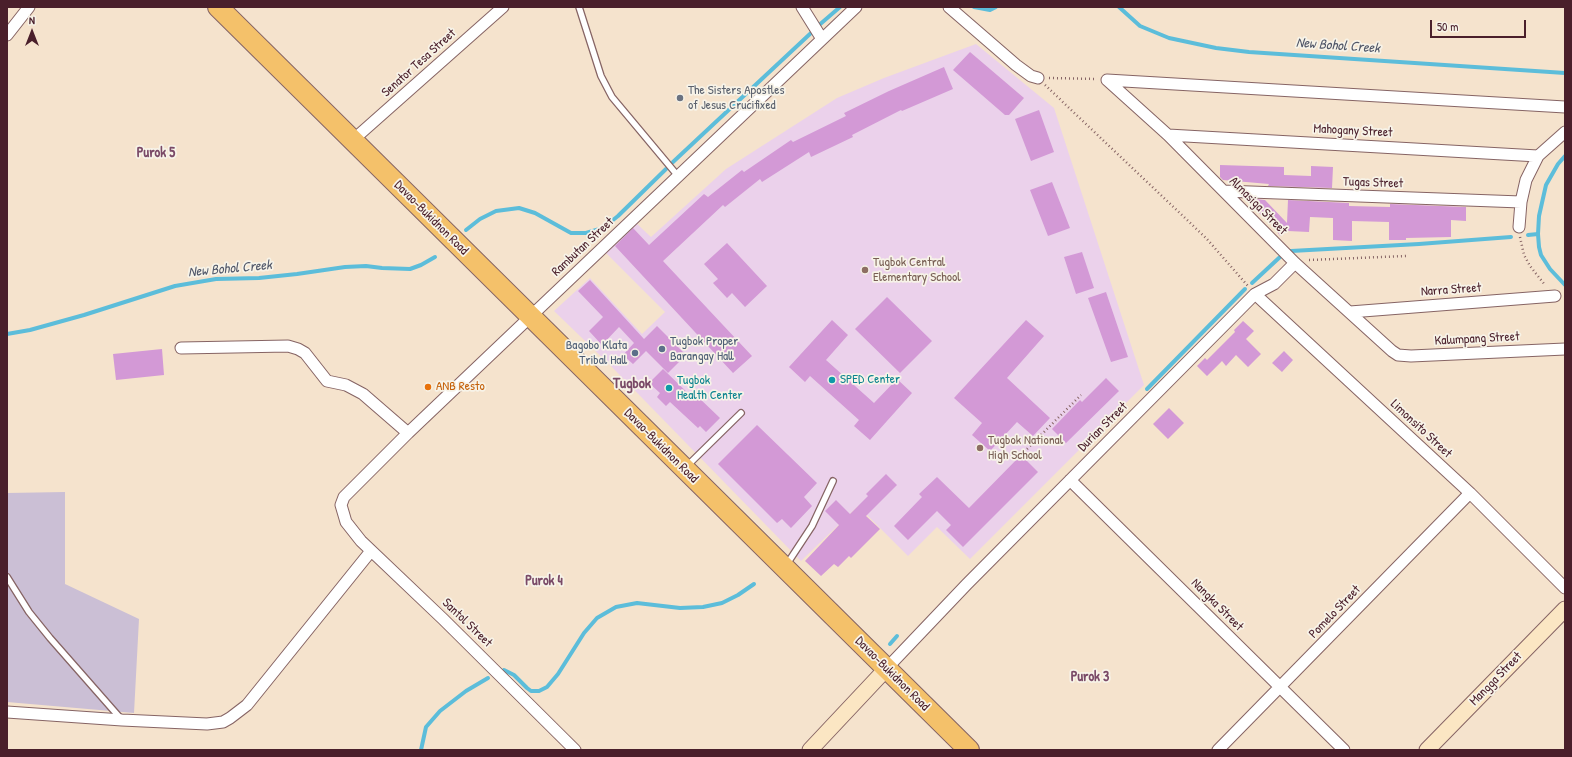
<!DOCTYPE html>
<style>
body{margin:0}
#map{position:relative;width:1572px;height:757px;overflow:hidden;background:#f5e3cd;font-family:"Patrick Hand",sans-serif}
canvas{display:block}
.frame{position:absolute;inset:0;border:8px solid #4a1f2b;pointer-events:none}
.north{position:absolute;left:12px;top:12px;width:40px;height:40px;-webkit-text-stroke:3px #f7f3e8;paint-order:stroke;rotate:0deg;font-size:11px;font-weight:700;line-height:16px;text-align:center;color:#4a1f2b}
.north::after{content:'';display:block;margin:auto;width:14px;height:18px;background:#4a1f2b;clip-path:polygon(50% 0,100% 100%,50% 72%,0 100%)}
.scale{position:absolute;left:1430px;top:20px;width:96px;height:18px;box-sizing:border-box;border:2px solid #4a1f2b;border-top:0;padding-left:5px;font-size:12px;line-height:14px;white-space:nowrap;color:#4a1f2b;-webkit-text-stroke:3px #f7f3e8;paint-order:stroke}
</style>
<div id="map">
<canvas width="1572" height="757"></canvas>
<div class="frame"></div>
<div class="north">N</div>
<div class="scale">50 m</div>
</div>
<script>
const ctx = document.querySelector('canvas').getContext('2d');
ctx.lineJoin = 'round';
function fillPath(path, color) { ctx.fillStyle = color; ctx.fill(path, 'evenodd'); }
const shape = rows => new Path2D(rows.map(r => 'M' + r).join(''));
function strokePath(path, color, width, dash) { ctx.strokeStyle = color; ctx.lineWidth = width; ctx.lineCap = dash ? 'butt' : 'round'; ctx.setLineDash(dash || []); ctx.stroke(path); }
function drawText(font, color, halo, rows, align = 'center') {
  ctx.font = font + ' "Patrick Hand",sans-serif'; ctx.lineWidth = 3.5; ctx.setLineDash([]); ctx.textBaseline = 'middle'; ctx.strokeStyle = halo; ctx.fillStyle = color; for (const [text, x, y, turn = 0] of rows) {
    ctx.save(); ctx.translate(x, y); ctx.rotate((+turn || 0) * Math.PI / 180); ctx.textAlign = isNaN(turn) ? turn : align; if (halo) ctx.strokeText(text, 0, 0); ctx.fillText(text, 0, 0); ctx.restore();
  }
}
fillPath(shape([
 [976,44,1054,108,1144,385,970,559,937,527,908,556,858,506,801,561,609,364,554,311,590,278,642,334,665,312,605,252,636,223,651,237,726,169,837,98,884,78]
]), '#ebd1eb');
fillPath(shape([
 [65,492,65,584,139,619,134,713,7,702,7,493]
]), '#cbbfd5');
strokePath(shape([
 [974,7,990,10,996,7],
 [1119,7,1140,26,1169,38,1216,48,1249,52,1565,73],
 [818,26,840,7],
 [1565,156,1558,164,1546,185,1539,216,1538,234,1539,247,1541,255,1550,269,1565,285],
 [673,162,811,33],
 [466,230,480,219,496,211,519,208,535,213,571,233,586,233,603,228,618,216,666,169],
 [1528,235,1538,234],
 [1291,251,1419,244,1511,237],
 [1252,283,1280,257],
 [7,334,30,330,84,315,175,286,216,279,259,278,297,274,345,267,366,266,382,268,410,269,421,265,435,257],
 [1147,389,1245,289],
 [890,644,897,636],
 [504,670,514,675,527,688,531,691,539,691,547,687,558,674,584,633,597,618,616,607,637,603,680,608,703,607,722,603,738,595,754,584],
 [421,750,426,727,440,711,466,691,488,678]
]), '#5cbdda', 4);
fillPath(shape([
 [970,52,1024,98,1009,115,1005,115,953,70],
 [944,67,953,89,902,111,901,110,852,135,853,137,811,157,809,152,762,182,760,179,725,207,723,205,663,261,752,356,733,373,615,246,633,228,649,245,704,194,708,197,742,170,744,172,791,140,793,142,846,116,844,113,889,91],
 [1039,110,1054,152,1031,161,1015,119],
 [1220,165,1284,167,1284,175,1311,176,1311,166,1333,167,1332,188,1268,186,1269,184,1223,180,1220,177],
 [1052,182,1070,228,1048,236,1030,190],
 [1256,199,1265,200,1287,223,1288,200,1349,203,1349,206,1390,207,1390,204,1466,207,1466,221,1451,220,1451,237,1406,238,1406,240,1389,240,1389,222,1352,221,1352,241,1333,240,1333,218,1310,217,1309,232,1288,231,1280,236,1266,215,1263,217,1256,210,1261,206],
 [727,243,767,286,745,307,732,293,727,298,713,283,718,279,704,264],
 [1082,252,1094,288,1076,294,1064,257],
 [590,280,644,339,657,326,686,355,668,373,646,351,633,364,623,355,634,343,619,327,602,345,589,331,603,317,578,291],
 [1106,292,1128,357,1111,362,1088,298],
 [887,297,932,341,900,373,855,329],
 [832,320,848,335,826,360,874,403,897,379,912,393,870,440,854,426,859,420,810,376,805,382,789,367],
 [1026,320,1044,336,1007,378,1050,418,1033,436,1017,422,990,451,972,435,982,423,954,398],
 [1243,321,1254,331,1246,339,1261,354,1248,367,1236,355,1226,366,1222,361,1207,376,1197,366,1205,358,1207,360,1235,332,1234,330],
 [162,349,164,375,116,380,113,354],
 [1284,351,1293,360,1282,372,1272,363],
 [663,369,694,399,697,396,720,418,706,432,700,426,698,428,670,402,666,406,657,397,660,393,649,383],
 [1106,378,1119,391,1066,443,1052,429,1080,400,1082,402],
 [1169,408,1184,423,1168,439,1153,424],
 [757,425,817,483,804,497,812,506,791,528,782,519,777,523,718,464],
 [1021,455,1038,472,963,547,946,530,951,525,937,511,908,540,894,526,922,497,919,494,937,477,969,508],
 [886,474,897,485,866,516,880,529,851,558,849,556,838,567,834,564,821,576,805,561,839,525,825,511,836,500,850,514,868,496,866,494]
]), '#d399d6');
const lane = shape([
 [579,7,601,76,612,97,678,176],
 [687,466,741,413],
 [787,564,812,526,833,481],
 [7,577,29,612,50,638,122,720]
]);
const street = shape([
 [802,7,822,39],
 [949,7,1016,65,1031,76,1038,78],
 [7,35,29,7],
 [1107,80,1168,135,1295,263,1392,351,1398,355,1411,356,1565,349],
 [1107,80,1565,107],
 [1168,135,1538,156],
 [353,140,503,7],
 [1224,191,1521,202],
 [1519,227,1521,202,1526,180,1538,156,1565,132],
 [1255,294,1470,493,1565,588],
 [1350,312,1555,296],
 [181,348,288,346,298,349,305,353,327,381,346,385,363,394,408,433],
 [1070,480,1344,750],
 [887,668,967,584,1255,294,1274,284,1295,263],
 [7,712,122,720,207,724,223,722,230,718,247,705,371,551],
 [575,750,443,619,361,541,346,522,341,505,344,497,408,433,856,7],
 [1218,750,1470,493]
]);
const secondary = shape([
 [810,750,887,668],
 [1427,750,1565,609]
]);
const highway = shape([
 [218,7,969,750]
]);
strokePath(lane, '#866464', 8);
strokePath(street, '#866464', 13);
strokePath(secondary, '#866464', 17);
strokePath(highway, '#866464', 22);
strokePath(shape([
 [1049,78,1096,79],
 [1045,85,1206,238,1248,286],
 [1520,237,1524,255,1530,266,1545,285],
 [1309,260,1406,256],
 [1027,449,1081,395]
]), '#866464', 2.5, [1, 3]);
strokePath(lane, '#fff', 5.5);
strokePath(street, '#fff', 11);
strokePath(secondary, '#fbe6c3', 15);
strokePath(highway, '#f4c16a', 20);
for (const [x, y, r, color] of [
 [680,98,4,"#6b7280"],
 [865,270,4,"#8d6e63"],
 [662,349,4,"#5c6f8a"],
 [635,353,4,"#5c6f8a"],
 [832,380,4,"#0f9aa8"],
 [428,387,4,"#e8710a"],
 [669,388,4,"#0f9aa8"],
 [980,448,4,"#8d6e63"]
]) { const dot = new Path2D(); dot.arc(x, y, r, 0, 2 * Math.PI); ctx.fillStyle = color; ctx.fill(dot); strokePath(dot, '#f7f3e8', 1.5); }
drawText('13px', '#4a1f2b', '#f7f3e8', [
 ["Senator Tesa Street",419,63,-42],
 ["Mahogany Street",1353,131,3],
 ["Tugas Street",1373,183,2],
 ["Almasiga Street",1258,206,45],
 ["Davao-Bukidnon Road",431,218,45],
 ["Rambutan Street",583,247,-43],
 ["Narra Street",1451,290,-4],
 ["Kalumpang Street",1477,339,-3],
 ["Durian Street",1103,427,-45],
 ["Limonsito Street",1421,429,43],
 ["Davao-Bukidnon Road",661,446,45],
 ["Nangka Street",1217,605,45],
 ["Pomelo Street",1335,612,-46],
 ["Santol Street",467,623,44],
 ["Davao-Bukidnon Road",892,674,45],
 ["Mangga Street",1496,679,-46]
]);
drawText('13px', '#5b616d', '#f7f3e8', [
 ["The Sisters Apostles",688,91],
 ["of Jesus Crucifixed",688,106]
], 'left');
drawText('13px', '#785e54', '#f7f3e8', [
 ["Tugbok Central",873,263],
 ["Elementary School",873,278],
 ["Tugbok National",988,441],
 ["High School",988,456]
], 'left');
drawText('13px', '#4e5e75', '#f7f3e8', [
 ["Tugbok Proper",670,342],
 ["Barangay Hall",670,357],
 ["Bagobo Klata",627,346,"right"],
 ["Tribal Hall",627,361,"right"]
], 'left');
drawText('13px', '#0d838f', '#f7f3e8', [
 ["SPED Center",840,380],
 ["Tugbok",677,381],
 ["Health Center",677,396]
], 'left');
drawText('13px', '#c56008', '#f7f3e8', [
 ["ANB Resto",436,387]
], 'left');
drawText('italic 14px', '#505668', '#f7f3e8', [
 ["New Bohol Creek",1338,46,4],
 ["New Bohol Creek",230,269,-5]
]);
drawText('bold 14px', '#7a4a67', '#f7f3e8', [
 ["Purok 5",156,153],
 ["Purok 4",544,581],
 ["Purok 3",1090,677]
]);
drawText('bold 15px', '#7a4a67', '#f7f3e8', [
 ["Tugbok",632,384]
]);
</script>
